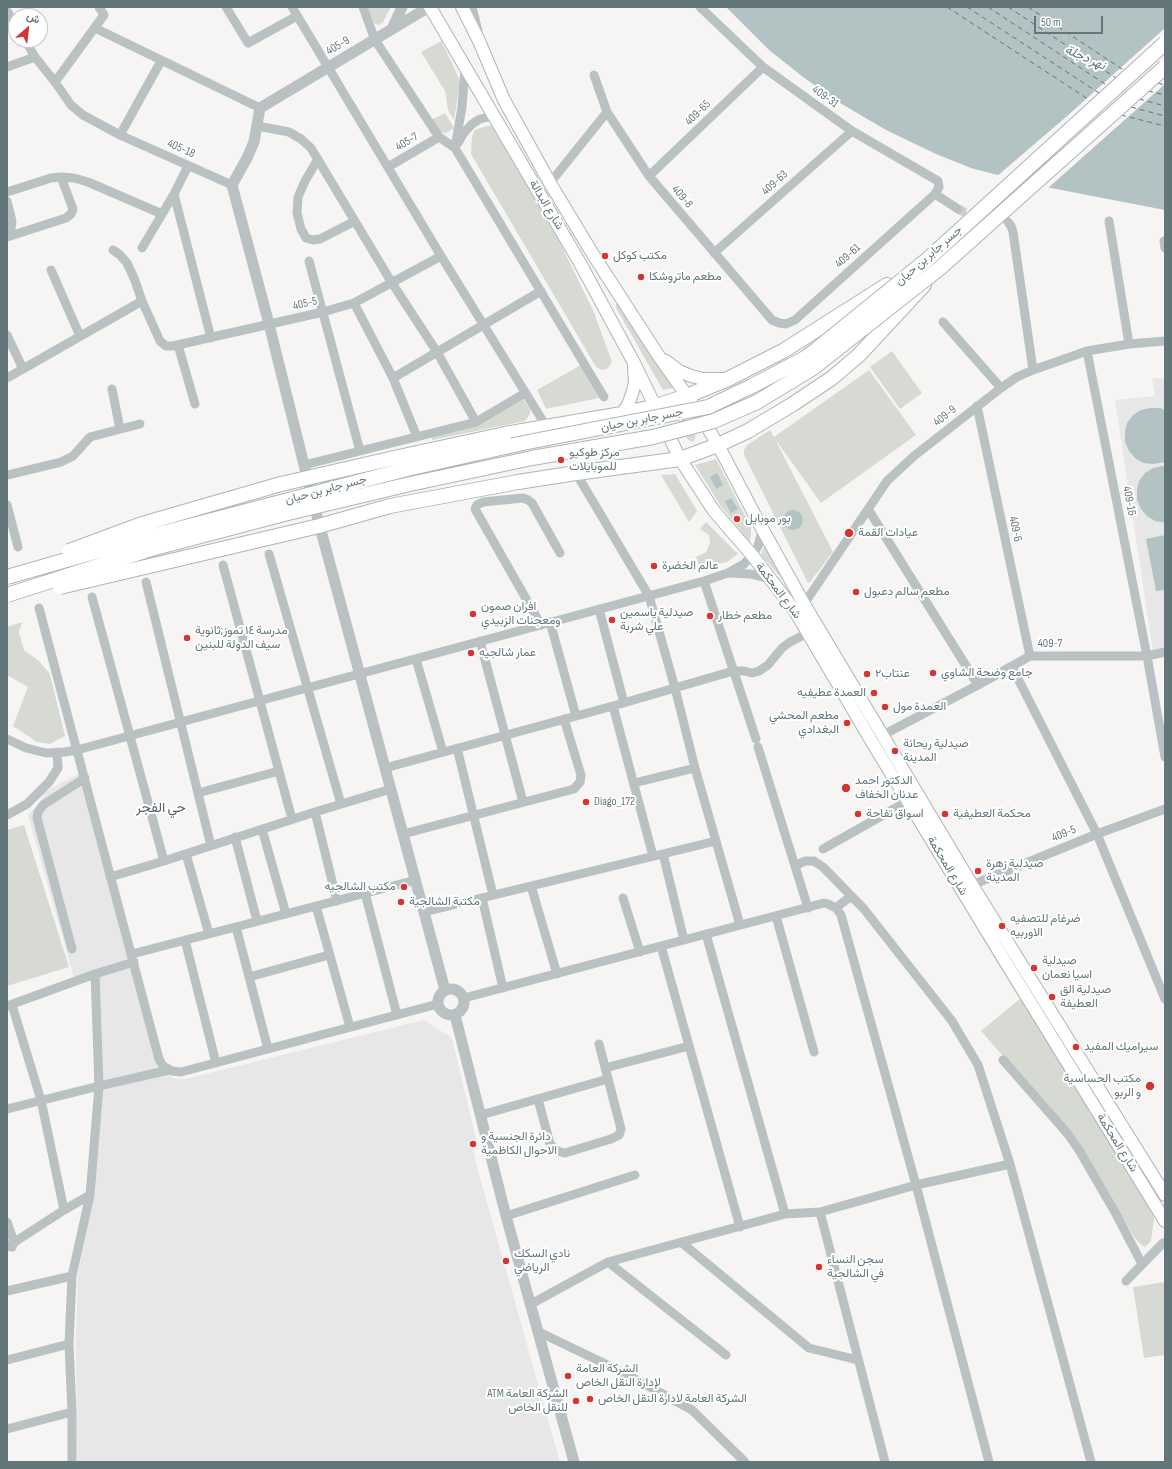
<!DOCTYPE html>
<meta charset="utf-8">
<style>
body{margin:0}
#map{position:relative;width:1172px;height:1469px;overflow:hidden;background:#f6f5f3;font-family:"Sofia Sans Condensed",Vazirmatn,sans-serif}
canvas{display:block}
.frame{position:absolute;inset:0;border:8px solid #63777b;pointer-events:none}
.north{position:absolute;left:8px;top:8px;width:40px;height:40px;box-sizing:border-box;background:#fff;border:1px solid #c1c9ca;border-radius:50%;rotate:28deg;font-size:11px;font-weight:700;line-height:16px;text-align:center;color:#63777b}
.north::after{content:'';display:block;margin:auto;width:14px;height:18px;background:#d43434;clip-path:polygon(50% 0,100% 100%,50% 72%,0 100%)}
.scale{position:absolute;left:1034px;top:16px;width:69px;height:18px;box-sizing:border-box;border:2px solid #63777b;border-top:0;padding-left:5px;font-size:12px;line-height:14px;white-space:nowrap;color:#63777b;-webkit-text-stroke:3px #fff;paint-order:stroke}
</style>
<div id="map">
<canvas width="1172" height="1469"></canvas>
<div class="frame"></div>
<div class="north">ش</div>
<div class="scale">50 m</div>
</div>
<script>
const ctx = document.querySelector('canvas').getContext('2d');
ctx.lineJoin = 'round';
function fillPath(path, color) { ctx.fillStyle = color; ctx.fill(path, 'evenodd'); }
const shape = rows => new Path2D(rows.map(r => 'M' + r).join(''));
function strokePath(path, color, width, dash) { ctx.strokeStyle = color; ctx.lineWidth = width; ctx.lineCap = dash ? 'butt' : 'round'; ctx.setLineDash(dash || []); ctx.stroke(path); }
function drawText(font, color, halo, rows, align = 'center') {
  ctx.font = font + ' "Sofia Sans Condensed",Vazirmatn,sans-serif'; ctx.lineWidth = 4; ctx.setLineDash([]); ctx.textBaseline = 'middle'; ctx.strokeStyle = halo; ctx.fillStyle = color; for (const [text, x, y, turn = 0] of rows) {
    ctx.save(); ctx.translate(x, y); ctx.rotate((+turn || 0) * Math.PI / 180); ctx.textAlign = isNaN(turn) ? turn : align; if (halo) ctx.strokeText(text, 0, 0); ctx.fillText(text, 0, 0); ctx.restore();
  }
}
fillPath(shape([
 [1152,378,1165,378,1165,648,1153,651,1115,400,1155,396],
 [78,774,158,1067,173,1078,185,1079,424,1020,452,1038,476,1139,471,1140,477,1167,560,1462,77,1462,76,1339,78,1275,94,1193,98,970,74,978,28,815,39,804,46,791]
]), '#e6e7e6');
fillPath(shape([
 [366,7,391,7,383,22,379,25,374,23],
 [441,41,455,69,460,82,454,120,448,110,445,91,421,52],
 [445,113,454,128,446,133,439,132,431,120],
 [486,126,492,126,559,241,593,310,612,362,608,368,602,370,596,367,471,154,472,136,475,130],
 [616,304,620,305,673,388,663,390,616,308],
 [892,351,922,393,900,409,870,367],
 [581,365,599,398,546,409,537,390],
 [869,370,916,435,821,503,775,439,833,552,810,582,808,583,744,455,744,450,747,445,770,430,774,437],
 [523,399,530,409,530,414,525,421,432,440,432,436],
 [680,412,696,437,693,442,688,440,675,414],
 [716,459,751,527,751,534,750,542,720,505,695,465],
 [675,474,697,511,689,522,661,475],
 [706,522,738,554,727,562,700,568,696,557,706,552,710,543,709,535,700,529],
 [765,545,785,581,784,581,761,555],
 [22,622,19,632,24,650,39,661,50,674,65,736,50,744,37,742,13,726,28,687,7,675,7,627],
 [24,825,69,967,7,986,7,830],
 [1022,997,1151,1206,1154,1219,1151,1241,1145,1247,1139,1243,1133,1235,1073,1136,981,1031],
 [1165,1282,1165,1355,1144,1358,1133,1287]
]), '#d7dad2');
fillPath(shape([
 [726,7,1165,7,1165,210,1051,188,1009,178,971,168,936,154,886,130,835,100,803,77,769,50],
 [1150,408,1160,408,1165,410,1165,462,1153,464,1143,463,1135,458,1129,451,1125,442,1125,432,1127,423,1133,415,1141,410],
 [1162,466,1165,466,1165,523,1155,521,1147,516,1141,509,1137,500,1137,490,1139,481,1145,473,1153,468],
 [717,473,723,485,716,489,710,477],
 [731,498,738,509,731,513,725,501],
 '783 520a10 10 0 1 1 20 0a10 10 0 1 1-20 0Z',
 [1165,535,1165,590,1156,591,1146,539]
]), '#b3c3c4');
fillPath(shape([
 [1165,28,1165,84,1047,189,996,177,1066,117]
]), '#f6f5f3');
strokePath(shape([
 [947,7,1091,101],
 [967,7,1099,93],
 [988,7,1108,86],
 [1008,7,1116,78],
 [1028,7,1125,71],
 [1158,83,1165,85],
 [1148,91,1165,95],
 [1139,99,1165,106],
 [1131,107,1165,116],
 [1121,115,1165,126]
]), '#5e7677', 1, [5, 4]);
strokePath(shape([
 [958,209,964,212,980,214]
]), '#cacfcf', 9, [9, 4.5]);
const secondary = shape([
 [430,7,580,263,633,361,658,412],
 [462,7,479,41,504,100,550,183,594,256,658,355,692,403],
 [666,361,679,371,691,376,703,379,723,379],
 [622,414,628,405,632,394,635,383,634,366],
 [709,430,718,445,759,523,804,604,972,885,1165,1195],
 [671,440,680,459,714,511,752,555,795,611,872,742,1003,958,1165,1221]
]);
const primary = shape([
 [505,434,622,414,656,406,687,396,728,379,783,351,887,285],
 [518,482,576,473,680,459,718,445,748,431,793,404,832,378,859,355,924,285]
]);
strokePath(secondary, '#adb5b7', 14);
strokePath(primary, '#aeb5b7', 16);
strokePath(shape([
 [226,7,248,43,297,16],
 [292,7,441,256,546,426],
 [363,7,375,40,439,137,455,148,604,397],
 [7,11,16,26],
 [95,28,260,108],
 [25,40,35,57,55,82,71,105,83,115,120,135,232,185],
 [7,67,35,57],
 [594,75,607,112,649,176,772,320,779,323,786,324,795,320,935,194,939,187,938,181,852,131,763,67,700,7],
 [55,82,104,15,99,7],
 [257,126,289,132,301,139,311,148,392,283,437,352,476,422],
 [120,135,161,61],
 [458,143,463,134,472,124,480,119,488,117,496,119],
 [455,148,462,107,465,68],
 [318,159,305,181,298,197,297,213,301,229,306,238,313,240,320,239,355,221],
 [388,167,439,137],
 [649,176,763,67],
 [550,183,607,112],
 [7,192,51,178,61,177,74,178,88,182,162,214],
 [174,194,211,338],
 [935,194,958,209],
 [7,201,12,221,11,229,7,235],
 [1109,221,1129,344],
 [1008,222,1011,226,1013,232,1033,370],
 [7,237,66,218,71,214,73,209,61,177],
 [1164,241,1165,248],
 [142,248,174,194,188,166],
 [113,250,120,255,127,263,134,278,142,301,160,341,166,346,173,346,323,312,354,303,441,256],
 [714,253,852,131],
 [309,261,360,451],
 [51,270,80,336],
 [354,303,393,378,417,437],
 [943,322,1001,388],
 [7,335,23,369],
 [178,345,195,404],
 [1087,351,1147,656,1165,757],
 [7,378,142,301],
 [393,378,541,291],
 [112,389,120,429],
 [977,406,1030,656],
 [304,465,476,422,525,393],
 [576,473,649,596,675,688,695,768,740,925],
 [7,475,61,462,73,456,90,437,140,424],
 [7,505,18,547],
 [868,509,978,685],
 [269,554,341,804],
 [223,565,292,819],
 [729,573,751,574,770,579],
 [704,581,756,739],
 [146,582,211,846],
 [92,597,164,861],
 [804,604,887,481,914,456,1001,388,1017,377,1033,370,1087,351,1129,344,1165,341],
 [39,608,159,1059,163,1066,172,1071,181,1072,438,1004],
 [599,609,624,703],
 [550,622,576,716],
 [541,625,475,509,477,505,483,502,523,498,528,500,532,503,560,553],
 [480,641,523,802],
 [416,659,443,752],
 [1012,667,1097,834,1165,999],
 [613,706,653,856],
 [883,735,978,685,1030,656,1147,656,1165,652],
 [7,739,26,748,46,753,65,752,77,750,704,581,728,573,744,564,752,555,758,546,761,535,760,526],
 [758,747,808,908],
 [457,748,493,895],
 [385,768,613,706,733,671,744,671,752,673,759,671,768,665,782,648,790,642,808,633],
 [634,783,695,768],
 [198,793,279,771],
 [315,812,337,901],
 [7,815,27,804,49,782,58,768,57,753],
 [262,829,286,914],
 [403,834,574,789,580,782,581,775,564,719],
 [235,837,257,921],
 [823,849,908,801],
 [186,854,209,934],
 [663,854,684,940],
 [795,866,805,861,814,861,823,867,864,909,952,1021,978,1065,1010,1164,1091,1462],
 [110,877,164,861,315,812,391,789],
 [972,885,1097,834,1165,809],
 [531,886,557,974],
 [365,893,397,1015],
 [482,898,503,988],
 [623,898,640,952],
 [316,906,350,1027],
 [836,908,851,896],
 [424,912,716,841],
 [776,916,814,1052],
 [236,927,268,1049],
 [706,934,785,1214],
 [185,940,216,1063],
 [661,946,740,1227],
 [72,949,37,818,38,812,43,805,85,778],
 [132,954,416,880],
 [249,977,329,955],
 [464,998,824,903,828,904,836,908,841,915,916,1185,989,1462],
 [12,1005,41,1100,64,1210],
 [7,1006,95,974,134,962],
 [1003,1060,1067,1133,1079,1150,1116,1214,1142,1264],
 [605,1068,689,1046],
 [538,1099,550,1144,557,1151,565,1153,611,1139,619,1135,621,1129,599,1044],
 [7,1109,99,1086,169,1070],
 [481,1115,608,1079],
 [820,1212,885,1462],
 [506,1216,635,1175],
 [7,1222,14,1242,12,1247],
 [681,1242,809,1348,858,1360],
 [7,1247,64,1210,90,1195],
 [608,1262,726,1355],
 [1126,1281,1163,1243],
 [7,1291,72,1276],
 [531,1304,608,1262,785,1214,820,1212,916,1185,1010,1164],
 [539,1332,624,1373,692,1410,745,1462],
 [7,1360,69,1344],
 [7,1429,72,1412],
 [72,1462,72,1412,69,1344,72,1276,90,1195,99,1086,95,974]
]), '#bac1c2', 9);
strokePath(shape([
 [471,7,477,31],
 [392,29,402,7],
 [309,485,269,324,232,185,247,158,254,142,260,108,429,7],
 [317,516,445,990],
 '438 1002a13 13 0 1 1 26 0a13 13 0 1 1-26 0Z',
 [455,1015,506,1216,574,1462]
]), '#bac1c2', 11);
strokePath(secondary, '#fff', 12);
strokePath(primary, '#fff', 14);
const primaryBridge = shape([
 [69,551,142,524,281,484,394,458,505,434],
 [7,577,147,537,407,469,523,443,708,407,752,386,805,358,817,349,928,259,1165,43],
 [60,587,319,526,390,506,518,482],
 [7,595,151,549,288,513,410,484,532,458,653,437,714,421,757,402,813,368,940,268,1165,67]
]);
strokePath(primaryBridge, '#aeb5b7', 16, []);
strokePath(primaryBridge, '#fff', 14);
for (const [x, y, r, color] of [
 [605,256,4,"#d43434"],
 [641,277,4,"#d43434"],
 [561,460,4,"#d43434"],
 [737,519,4,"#d43434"],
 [849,533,5,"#d43434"],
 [654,566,4,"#d43434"],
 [856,592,4,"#d43434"],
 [473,614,4,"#d43434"],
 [710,616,4,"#d43434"],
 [612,620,4,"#d43434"],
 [187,638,4,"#d43434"],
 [471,653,4,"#d43434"],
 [933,673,4,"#d43434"],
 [867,674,4,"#d43434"],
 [874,693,4,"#d43434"],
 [885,707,4,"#d43434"],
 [847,723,4,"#d43434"],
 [895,751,4,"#d43434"],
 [846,788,5,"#d43434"],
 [586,802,4,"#d43434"],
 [858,814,4,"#d43434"],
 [945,814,4,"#d43434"],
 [978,871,4,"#d43434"],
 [404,887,4,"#d43434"],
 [401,902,4,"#d43434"],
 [1002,926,4,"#d43434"],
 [1034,968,4,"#d43434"],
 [1052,997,4,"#d43434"],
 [1076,1047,4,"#d43434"],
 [1150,1086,5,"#d43434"],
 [473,1144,4,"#d43434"],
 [506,1261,4,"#d43434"],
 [819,1267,4,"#d43434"],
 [568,1376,4,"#d43434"],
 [590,1399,4,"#d43434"],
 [576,1401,4,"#d43434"]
]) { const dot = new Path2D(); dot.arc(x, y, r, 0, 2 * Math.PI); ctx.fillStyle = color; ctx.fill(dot); strokePath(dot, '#fff', 1.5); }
drawText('12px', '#63777b', '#fff', [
 ["405-9",338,46,-31],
 ["409-31",825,97,36],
 ["409-65",698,113,-44],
 ["405-7",407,142,-31],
 ["405-18",181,149,24],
 ["409-63",775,183,-42],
 ["409-8",682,197,50],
 ["شارع البدالة",546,205,59],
 ["409-61",848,256,-42],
 ["جسر جابر بن حيان",929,256,-41],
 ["405-5",305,304,-13],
 ["409-9",945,416,-39],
 ["جسر جابر بن حيان",642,420,-11],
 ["جسر جابر بن حيان",326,490,-15],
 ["409-16",1129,501,79],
 ["409-6",1015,529,78],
 ["شارع المحكمة",778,591,53],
 ["409-7",1050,644],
 ["409-5",1064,834,-22],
 ["شارع المحكمة",947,866,59],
 ["شارع المحكمة",1117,1143,58]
]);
drawText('12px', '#63777b', '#fff', [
 ["مكتب كوكل",613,256],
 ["مطعم ماتروشكا",649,277],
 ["مركز طوكيو",569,453],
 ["للموبايلات",569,467],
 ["بور موبايل",745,519],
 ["عيادات القمة",858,533],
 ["عالم الخضرة",662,566],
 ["مطعم سالم دعبول",864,592],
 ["افران صمون",481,607],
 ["ومعجنات الزبيدي",481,621],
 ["صيدلية ياسمين",620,613],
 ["علي شربة",620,627],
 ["مطعم خطار",718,616],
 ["مدرسة ١٤ تموز;ثانوية",195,631],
 ["سيف الدولة للبنين",195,645],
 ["عمار شالجيه",479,653],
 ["جامع وضحة الشاوي",941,673],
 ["عنتاب٢",875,674],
 ["العمدة عطيفيه",866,693,"right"],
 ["العمدة مول",893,707],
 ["مطعم المحشي",839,716,"right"],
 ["البغدادي",839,730,"right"],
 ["صيدلية ريحانة",903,744],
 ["المدينة",903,758],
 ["الدكتور احمد",855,781],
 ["عدنان الخفاف",855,795],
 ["Diago_172",594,802],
 ["اسواق تفاحة",866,814],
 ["محكمة العطيفية",953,814],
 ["صيدلية زهرة",986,864],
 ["المدينة",986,878],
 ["مكتب الشالجيه",396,887,"right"],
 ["مكتبة الشالجية",409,902],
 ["ضرغام للتصفيه",1010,919],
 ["الاوربيه",1010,933],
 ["صيدلية",1042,961],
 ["اسيا نعمان",1042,975],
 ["صيدلية الق",1060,990],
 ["العطيفة",1060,1004],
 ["سيراميك المفيد",1084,1047],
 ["مكتب الحساسية",1141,1079,"right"],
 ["و الربو",1141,1093,"right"],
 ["دائرة الجنسية و",481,1137],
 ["الاحوال الكاظمية",481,1151],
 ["نادي السكك",514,1254],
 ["الرياضي",514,1268],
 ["سجن النساء",827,1260],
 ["في الشالجية",827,1274],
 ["الشركة العامة",576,1369],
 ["لإدارة النقل الخاص",576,1383],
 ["ATM الشركة العامة",568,1394,"right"],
 ["للنقل الخاص",568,1408,"right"],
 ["الشركة العامة لادارة النقل الخاص",598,1399]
], 'left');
drawText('italic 13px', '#5e7677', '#fff', [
 ["نهر دجلة",1085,58,24]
]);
drawText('14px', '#546367', '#fff', [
 ["حي الفجر",161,808]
]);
</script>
